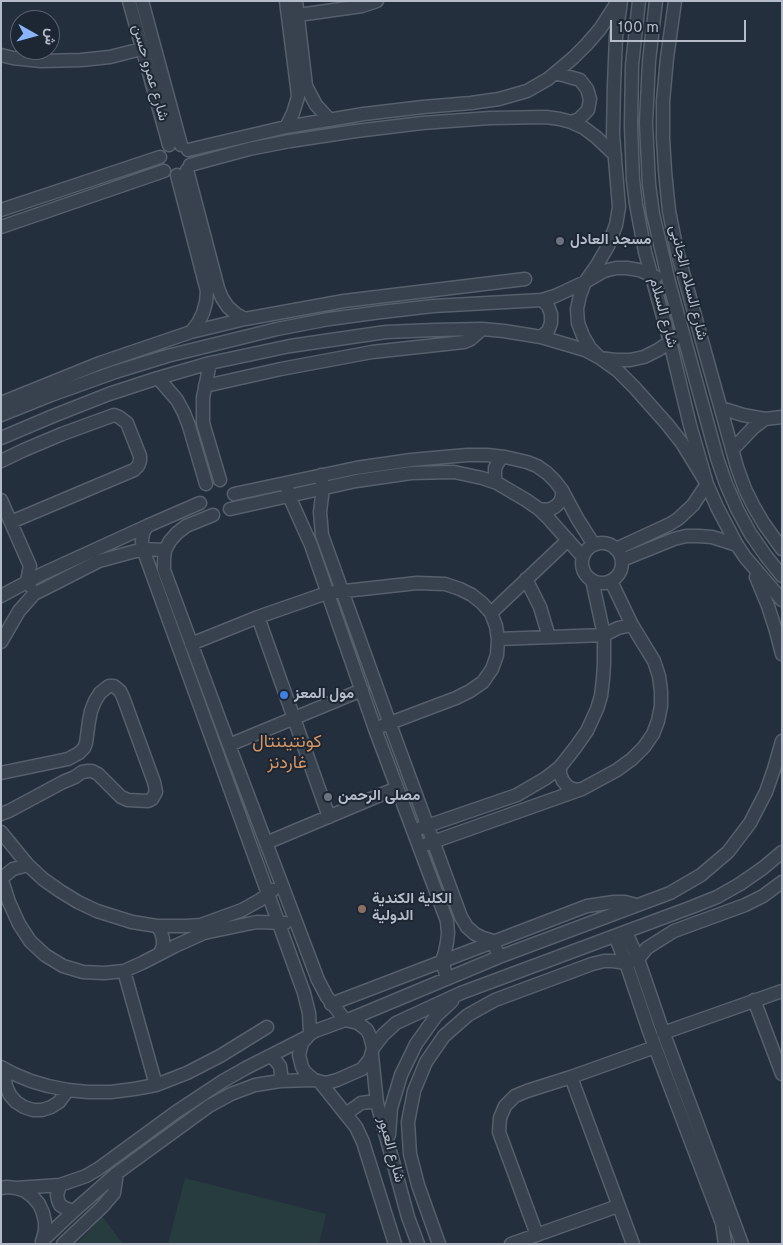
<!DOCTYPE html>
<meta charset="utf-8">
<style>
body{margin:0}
#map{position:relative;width:783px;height:1245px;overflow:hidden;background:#242f3e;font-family:Overpass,Vazirmatn,sans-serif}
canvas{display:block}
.frame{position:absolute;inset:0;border:2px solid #b4bcc9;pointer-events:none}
.north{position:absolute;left:10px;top:10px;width:50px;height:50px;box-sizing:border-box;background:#1d2633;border:1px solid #59626f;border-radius:50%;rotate:97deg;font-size:14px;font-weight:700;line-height:20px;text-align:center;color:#b4bcc9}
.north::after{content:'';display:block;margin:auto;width:18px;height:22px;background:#8ab4f8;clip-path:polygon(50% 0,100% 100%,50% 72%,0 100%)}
.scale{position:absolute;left:610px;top:20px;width:136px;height:22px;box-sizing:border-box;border:2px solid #b4bcc9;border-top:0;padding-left:6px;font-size:15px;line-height:18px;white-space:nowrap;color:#b4bcc9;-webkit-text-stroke:4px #1d2633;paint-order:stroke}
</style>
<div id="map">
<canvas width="783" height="1245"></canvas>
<div class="frame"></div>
<div class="north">ش</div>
<div class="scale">100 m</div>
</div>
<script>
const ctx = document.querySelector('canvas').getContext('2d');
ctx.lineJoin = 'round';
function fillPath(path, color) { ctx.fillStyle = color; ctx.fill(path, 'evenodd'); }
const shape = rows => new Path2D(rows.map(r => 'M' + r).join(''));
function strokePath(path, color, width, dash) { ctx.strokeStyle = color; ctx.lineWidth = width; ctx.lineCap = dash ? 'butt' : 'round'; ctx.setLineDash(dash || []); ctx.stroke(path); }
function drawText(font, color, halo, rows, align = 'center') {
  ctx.font = font + ' Overpass,Vazirmatn,sans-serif'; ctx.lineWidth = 4; ctx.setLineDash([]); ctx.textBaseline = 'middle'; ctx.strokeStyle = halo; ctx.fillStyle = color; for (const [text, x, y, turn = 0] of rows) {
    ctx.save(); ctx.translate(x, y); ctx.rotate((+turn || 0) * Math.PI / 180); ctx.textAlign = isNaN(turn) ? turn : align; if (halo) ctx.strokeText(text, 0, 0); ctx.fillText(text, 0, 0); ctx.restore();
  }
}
fillPath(shape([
 [185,1178,326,1214,319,1244,168,1244],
 [102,1216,123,1244,76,1244,97,1222]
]), '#263c3f');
const minor = shape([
 [129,1,169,145],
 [142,1,181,145],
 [296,1,306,86,316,105,330,120],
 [639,1,632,65,631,126,633,180,636,204,645,252,670,342,690,425,707,484,717,507,737,545,745,557,782,600],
 [656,1,649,61,646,123,649,184,653,214,669,282,717,458,726,484,737,509,750,533,766,556,782,576],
 [675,1,667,58,663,101,663,138,665,171,669,211,677,251,737,467,745,489,754,507,764,524,782,549],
 [291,16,362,6,377,1],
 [1,55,13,58,41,61,81,60,110,57,153,46],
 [556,73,580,80,587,89,590,99,588,110,579,119,571,122],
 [286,127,293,113,298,97,297,87,286,1],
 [188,150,286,127,364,114,423,107,471,103,499,99,527,91,548,79,573,58,587,44,600,29,618,1],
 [190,165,249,149,290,141,356,131,422,123,490,118,546,117,560,119,571,122,584,128,596,137,615,155],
 [187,170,218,288,222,298,228,307,236,314,245,319],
 [177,175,207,291,206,302,203,313,198,323,191,332],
 [1,210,160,157],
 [1,227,164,171],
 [656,277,639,270,627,268,616,268,604,271,585,282,580,295,577,309,578,323,583,336,590,348,600,358,615,360,630,360,644,357,658,350,677,337],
 [541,337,548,331,551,323,551,314,548,306,542,300],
 [210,363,203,398,203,423,220,480],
 [158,378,177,400,184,413,189,426,206,484],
 [205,386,281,369,372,352,464,342,471,339,482,329],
 [1,403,100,363,191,332,245,319,344,301,525,279],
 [721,408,743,415,765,419,782,417],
 [1,415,51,395,115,372,167,356,277,329,329,319,381,312,433,306,542,300,555,296,585,282,597,265,608,246,616,225,619,207,613,135,614,85,616,37,621,1],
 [1,438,53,416,109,394,158,378,210,363,290,346,386,332,434,330,482,329,504,331,541,337,585,350,600,358,618,371,635,388,667,424,682,443,707,484,693,505,678,519,670,524,616,549],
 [732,450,753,428,765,419],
 [1,461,24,450,62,434,114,415,119,417,127,423,140,456,140,461,138,466,134,470,11,522],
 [321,475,323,488,320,512,322,535,390,724,461,917,467,927,475,934,483,938,493,941,499,957],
 [286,483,289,496,311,545,375,729,447,921,448,933,447,942,445,952,442,961,447,978],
 [497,483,495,479,495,468,500,459,505,457],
 [234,494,356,468,411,460,467,455,487,455,505,457,527,462,537,466,547,473,555,481,562,490,577,518,594,545],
 [1,500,30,566,27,581,30,586],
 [200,503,147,526,143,533,142,541,143,549,304,993,309,1013,310,1034],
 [230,509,356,481,411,473,454,472,482,478,497,483,526,500,539,509,549,519,583,557],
 [539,509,545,510,551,509,556,506,560,502,562,496,562,490],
 [213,515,186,526,177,533,170,541,165,550,164,560,164,570,229,745,318,980,327,997,345,1020],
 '582 563a20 20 0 1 1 40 0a20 20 0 1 1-40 0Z',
 [622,560,674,539,686,536,699,536,712,537,737,545],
 [756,577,768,606,776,631,782,654],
 [526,579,540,607,549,637],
 [1,596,42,574,147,526],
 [491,613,568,540],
 [258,617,329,817],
 [498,639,604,635,618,628,632,625],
 [1,642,19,611,34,594,46,588,99,561,143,549,165,550],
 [191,644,258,617,327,593,417,583,445,584,460,589,472,595,482,603,491,613,496,626,498,639,497,655,492,669,483,682,470,691,456,698,382,726],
 [229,745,362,690],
 [560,767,560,774,563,781,568,787,575,790,582,789],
 [1,773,68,759,79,753,84,748,86,743,89,721,91,711,95,701,100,693,105,689,109,686,114,686,120,691,123,697,154,782,156,792,152,799,148,801,128,800,121,797,98,774,92,771,88,771,82,772,75,777,63,782,9,811,1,814],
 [421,828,517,795,546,778,560,767,575,748,587,731,597,709,601,696,603,679,604,663,604,635,592,580],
 [1,832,28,865,43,879,60,891,78,902,97,911,132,922,157,926,186,926,201,925,242,910,260,900,273,890],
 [266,843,397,788],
 [427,844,582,789,617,770,632,759,644,747,653,734,658,721,661,706,661,691,659,676,654,661,632,625,611,581],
 [1,877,9,902,19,924,30,941,45,955,63,966,83,972,104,973,124,971,142,963,175,946,204,933,247,924,257,922,285,923],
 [2,878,13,869,28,865],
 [157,926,161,932,163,939,163,946,160,953],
 [626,932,638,959,661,1026,742,1244],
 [615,936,626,963,649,1031,722,1223,725,1244],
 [124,971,156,1085],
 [754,1000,782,1074],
 [331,1004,587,906,614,902,625,902,636,905],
 [345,1020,358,1023,367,1030,370,1036,373,1048,370,1059,362,1069,337,1080,326,1083,314,1080,305,1072,302,1067,299,1055,302,1043,310,1034,315,1031,345,1020],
 [348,1020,499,957,670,893,701,875,728,852,750,823,766,792,774,769,782,741],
 [663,1033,782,991],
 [373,1048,383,1035,396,1023,461,993,692,907,717,897,740,884,763,868,782,852],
 [372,1055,377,1103,408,1217,418,1244],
 [269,1056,275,1060,280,1066,281,1073,280,1081],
 [1,1067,14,1074,31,1081,48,1086,68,1090,88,1092,111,1092,134,1089,156,1085,187,1073,220,1056,267,1027],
 [3,1068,6,1086,10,1095,16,1102,24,1107,33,1110,42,1110,51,1107,59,1102,68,1090],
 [571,1077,633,1244],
 [320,1082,356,1127,363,1142,395,1244],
 [346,1114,361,1103,369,1102,377,1103],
 [389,1135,391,1108,401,1075,416,1044,436,1016,452,1001],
 [60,1185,57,1195,58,1200,60,1205,65,1208,70,1210,75,1210],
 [1,1188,7,1187,16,1188,25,1191,33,1197,39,1204,43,1213,45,1222,45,1231,42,1242],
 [16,1188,60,1185,86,1176,98,1169,176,1112,223,1081,246,1068,305,1038],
 [537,1235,499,1132,500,1118,505,1106,515,1096,527,1091,571,1077,655,1047],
 [42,1241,75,1210,117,1173,209,1106,231,1094,255,1085,280,1081,314,1080],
 [63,1244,102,1207,114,1193,117,1173],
 [439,1244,418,1185,410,1154,408,1122,414,1091,426,1062,444,1036,468,1015,495,1000,592,964,604,961,613,961,626,963,638,959,647,948,674,931,745,905,763,896,782,882],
 [511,1244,618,1206]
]);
strokePath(minor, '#565f6c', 15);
strokePath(minor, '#38414e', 12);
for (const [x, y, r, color] of [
 [560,241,5,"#6b7280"],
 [284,695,5,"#3f7fe0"],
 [328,797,5,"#6b7280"],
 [362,909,5,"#8d6e63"]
]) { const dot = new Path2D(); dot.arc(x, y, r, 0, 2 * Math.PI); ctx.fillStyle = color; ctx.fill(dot); strokePath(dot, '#1d2633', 2); }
drawText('15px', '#b4bcc9', '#1d2633', [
 ["شارع عمرو حسن",149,73,74],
 ["شارع السلام الجانبى",687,283,76],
 ["شارع السلام",662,313,75],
 ["شارع العبور",390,1150,75]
]);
drawText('bold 15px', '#b4bcc9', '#1d2633', [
 ["مسجد العادل",570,241],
 ["مول المعز",294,695],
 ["مصلى الرحمن",338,797],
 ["الكلية الكندية",372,900],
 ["الدولية",372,917]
], 'left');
drawText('18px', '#d59563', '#1d2633', [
 ["كونتيننتال",287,743],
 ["غاردنز",287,764]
]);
</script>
